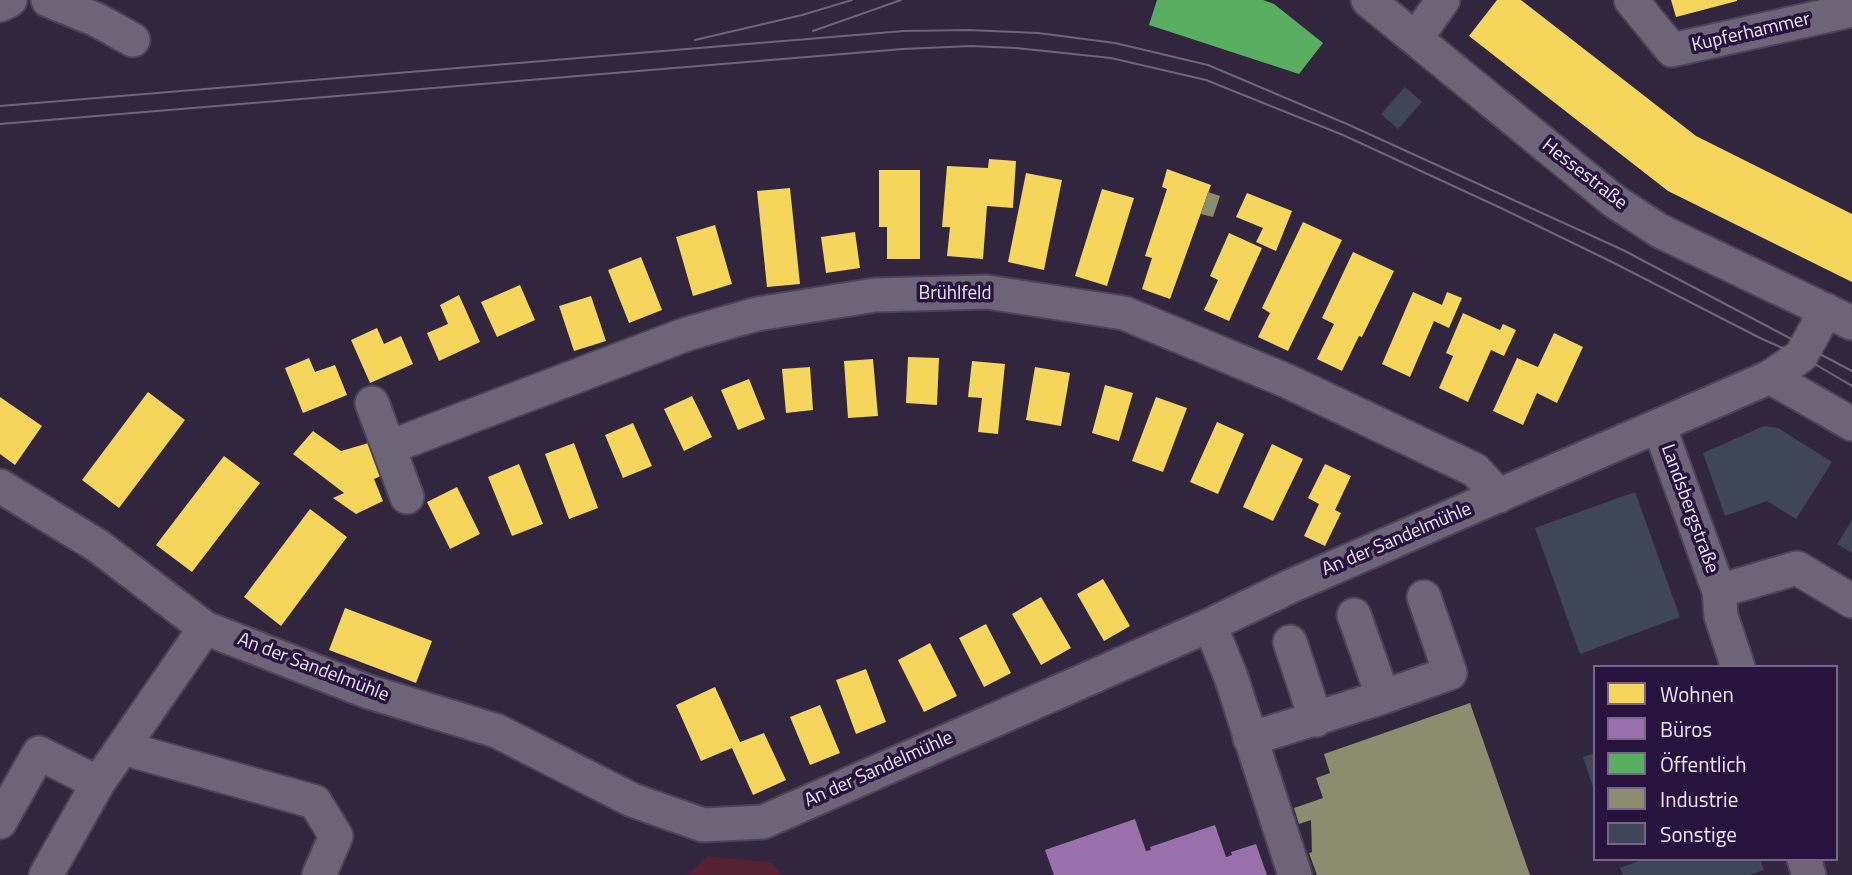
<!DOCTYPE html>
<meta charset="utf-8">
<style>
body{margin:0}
#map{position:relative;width:1852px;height:875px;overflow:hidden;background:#32263e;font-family:"Titillium Web",sans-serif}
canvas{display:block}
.legend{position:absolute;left:1593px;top:665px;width:245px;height:196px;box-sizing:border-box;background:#28123e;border:2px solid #77668a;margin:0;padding:9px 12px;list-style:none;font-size:21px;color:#eee5fd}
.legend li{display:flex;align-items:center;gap:14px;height:35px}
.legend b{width:35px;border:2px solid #77668a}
</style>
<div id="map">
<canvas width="1852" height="875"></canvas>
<ul class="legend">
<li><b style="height:19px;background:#f6d55c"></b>Wohnen</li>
<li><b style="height:19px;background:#9970ab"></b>Büros</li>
<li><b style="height:19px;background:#5aae61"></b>Öffentlich</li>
<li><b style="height:19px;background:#8c8c6e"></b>Industrie</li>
<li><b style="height:19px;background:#3f4658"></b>Sonstige</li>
</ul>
</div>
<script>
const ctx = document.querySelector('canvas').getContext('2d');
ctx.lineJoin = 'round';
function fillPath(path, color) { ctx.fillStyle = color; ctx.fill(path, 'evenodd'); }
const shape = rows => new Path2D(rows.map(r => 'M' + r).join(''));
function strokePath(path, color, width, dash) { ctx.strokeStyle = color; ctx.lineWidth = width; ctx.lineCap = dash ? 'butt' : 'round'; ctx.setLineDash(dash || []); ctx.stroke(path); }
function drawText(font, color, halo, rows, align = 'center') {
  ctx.font = font + ' "Titillium Web",sans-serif'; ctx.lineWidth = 7; ctx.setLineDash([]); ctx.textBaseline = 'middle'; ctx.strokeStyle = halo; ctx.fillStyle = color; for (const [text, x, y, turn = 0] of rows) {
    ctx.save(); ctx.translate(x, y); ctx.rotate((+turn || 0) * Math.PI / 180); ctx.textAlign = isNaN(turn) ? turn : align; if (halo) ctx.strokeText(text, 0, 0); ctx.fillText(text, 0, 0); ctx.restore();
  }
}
fillPath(shape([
 [707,856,773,863,781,875,687,875]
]), '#552234');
fillPath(shape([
 [1497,0,1521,0,1696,136,1852,214,1852,282,1668,191,1469,36],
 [1671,0,1737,0,1737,1,1676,17],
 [989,159,1016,161,1013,208,987,206,983,259,947,256,950,227,942,227,947,166,988,168],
 [1167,169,1211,185,1170,299,1142,289,1152,258,1145,256,1167,189,1162,187],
 [879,170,920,170,920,259,887,259,887,227,879,227],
 [1026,173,1062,180,1044,270,1008,262],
 [790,188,800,284,767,287,757,191],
 [1102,189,1134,198,1107,286,1075,276],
 [1247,193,1292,211,1276,251,1256,242,1263,228,1236,217],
 [1303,222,1342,240,1288,351,1258,337,1270,313,1262,308],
 [715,225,732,284,693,296,676,237],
 [855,232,860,268,826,273,821,237],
 [1229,233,1262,248,1229,321,1204,310,1218,280,1210,276],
 [1353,252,1394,271,1362,337,1359,336,1342,371,1317,359,1334,324,1322,318],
 [641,257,662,310,629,323,608,270],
 [520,285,535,320,497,337,481,302],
 [1413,292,1442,305,1447,292,1462,298,1449,328,1434,321,1410,377,1382,364],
 [459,295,480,342,439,361,427,333,448,324,440,305],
 [591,296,606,341,574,351,559,306],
 [1463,313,1500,330,1503,324,1516,330,1504,356,1491,350,1468,402,1439,388,1453,356,1446,353],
 [377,328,384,344,401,336,413,364,370,383,351,340],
 [1554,333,1583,347,1557,403,1537,393,1523,425,1493,411,1517,358,1538,367],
 [908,357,939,358,937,405,906,403],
 [309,358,315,372,335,365,347,395,303,413,285,368],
 [873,359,878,416,848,418,844,361],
 [972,361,1005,364,998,434,978,432,982,398,968,397],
 [810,367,813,410,786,413,782,369],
 [1035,367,1070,373,1061,426,1026,420],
 [749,379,765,419,738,430,721,390],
 [1105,385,1133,393,1119,441,1092,433],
 [148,392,185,420,119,508,82,480],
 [692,396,712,437,684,451,664,409],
 [0,397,42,426,15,465,0,454],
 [1156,397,1187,408,1163,472,1132,461],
 [1217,422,1244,434,1218,494,1190,482],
 [633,423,652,466,623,478,605,435],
 [313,431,341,451,372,442,383,475,374,479,383,501,356,514,333,498,344,493,293,454],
 [574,443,598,508,569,519,545,454],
 [1272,444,1303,459,1273,521,1243,507],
 [224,456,260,483,192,572,156,545],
 [519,464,543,524,512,536,488,477],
 [1325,464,1351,476,1335,510,1341,513,1325,546,1304,536,1319,504,1308,498],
 [457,487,480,534,450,549,427,502],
 [310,509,347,537,281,626,244,597],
 [1103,579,1130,626,1104,641,1077,594],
 [1041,597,1071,648,1041,665,1012,614],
 [345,608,432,641,416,683,329,650],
 [986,624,1011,673,984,687,959,638],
 [930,643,957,696,924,712,898,660],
 [866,669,886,722,856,734,836,680],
 [715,687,740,742,764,733,786,780,753,795,732,748,701,761,676,705],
 [820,705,840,753,810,765,790,717]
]), '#f6d55c');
fillPath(shape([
 [1135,819,1146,851,1151,850,1150,847,1215,825,1226,857,1232,855,1231,852,1256,844,1267,875,1054,875,1045,850]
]), '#9970ab');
fillPath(shape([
 [1157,0,1263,0,1274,4,1323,43,1299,74,1149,25]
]), '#5aae61');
fillPath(shape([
 [1208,192,1220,196,1213,217,1201,214],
 [1470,703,1530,875,1317,875,1309,853,1312,852,1311,820,1299,824,1294,808,1323,798,1316,778,1330,773,1324,754]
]), '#8c8c6e');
fillPath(shape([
 [1405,87,1422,102,1398,129,1381,114],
 [1764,426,1778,428,1832,462,1796,519,1767,501,1725,516,1703,453],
 [1635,492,1680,617,1580,654,1535,528],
 [1852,520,1852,553,1837,544],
 [1595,753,1595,790,1594,790,1583,757],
 [1645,859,1760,859,1764,870,1750,875,1623,875,1620,868]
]), '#3f4658');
const minor = shape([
 [48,0,97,20,133,40],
 [1368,0,1614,201,1660,231,1852,323],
 [1631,0,1672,50,1852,10],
 [0,5,10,0],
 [1416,38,1443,0],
 [1770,377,1852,424],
 [372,403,407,497],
 [1659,426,1719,591,1721,616,1738,667],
 [390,447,687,334,757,314,875,295,987,292,1124,313,1287,381,1475,470,1499,496],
 [0,486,98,546,205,628,366,691,497,731,632,800,703,825,763,822,1210,625,1291,586,1770,377,1801,356,1826,310],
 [1719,591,1797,568,1852,601],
 [1354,615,1383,697],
 [1210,625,1231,677,1295,875],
 [1290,642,1316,720],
 [1250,739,1383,697,1450,673,1424,597],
 [123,748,315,802,336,836,319,875],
 [0,822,39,753,98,783],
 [1804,859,1809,875],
 [46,875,98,783,205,628]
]);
strokePath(minor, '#4c4357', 37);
strokePath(minor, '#6d6577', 33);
strokePath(shape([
 [813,31,901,0],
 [695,40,802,15,852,0],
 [0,106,904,31,969,30,1038,33,1115,43,1208,65,1347,124,1623,250,1852,371],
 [0,124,903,49,971,46,1016,48,1111,58,1206,80,1343,135,1503,209,1614,263,1762,339,1801,356,1852,386]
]), '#6e6576', 2);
drawText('19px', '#eee5fd', '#28123e', [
 ["Kupferhammer",1751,33,-13],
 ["Hessestraße",1584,175,38],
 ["Brühlfeld",955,294],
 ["Landsbergstraße",1689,509,70],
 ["An der Sandelmühle",1397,540,-23],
 ["An der Sandelmühle",313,668,21],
 ["An der Sandelmühle",879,770,-24]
]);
</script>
